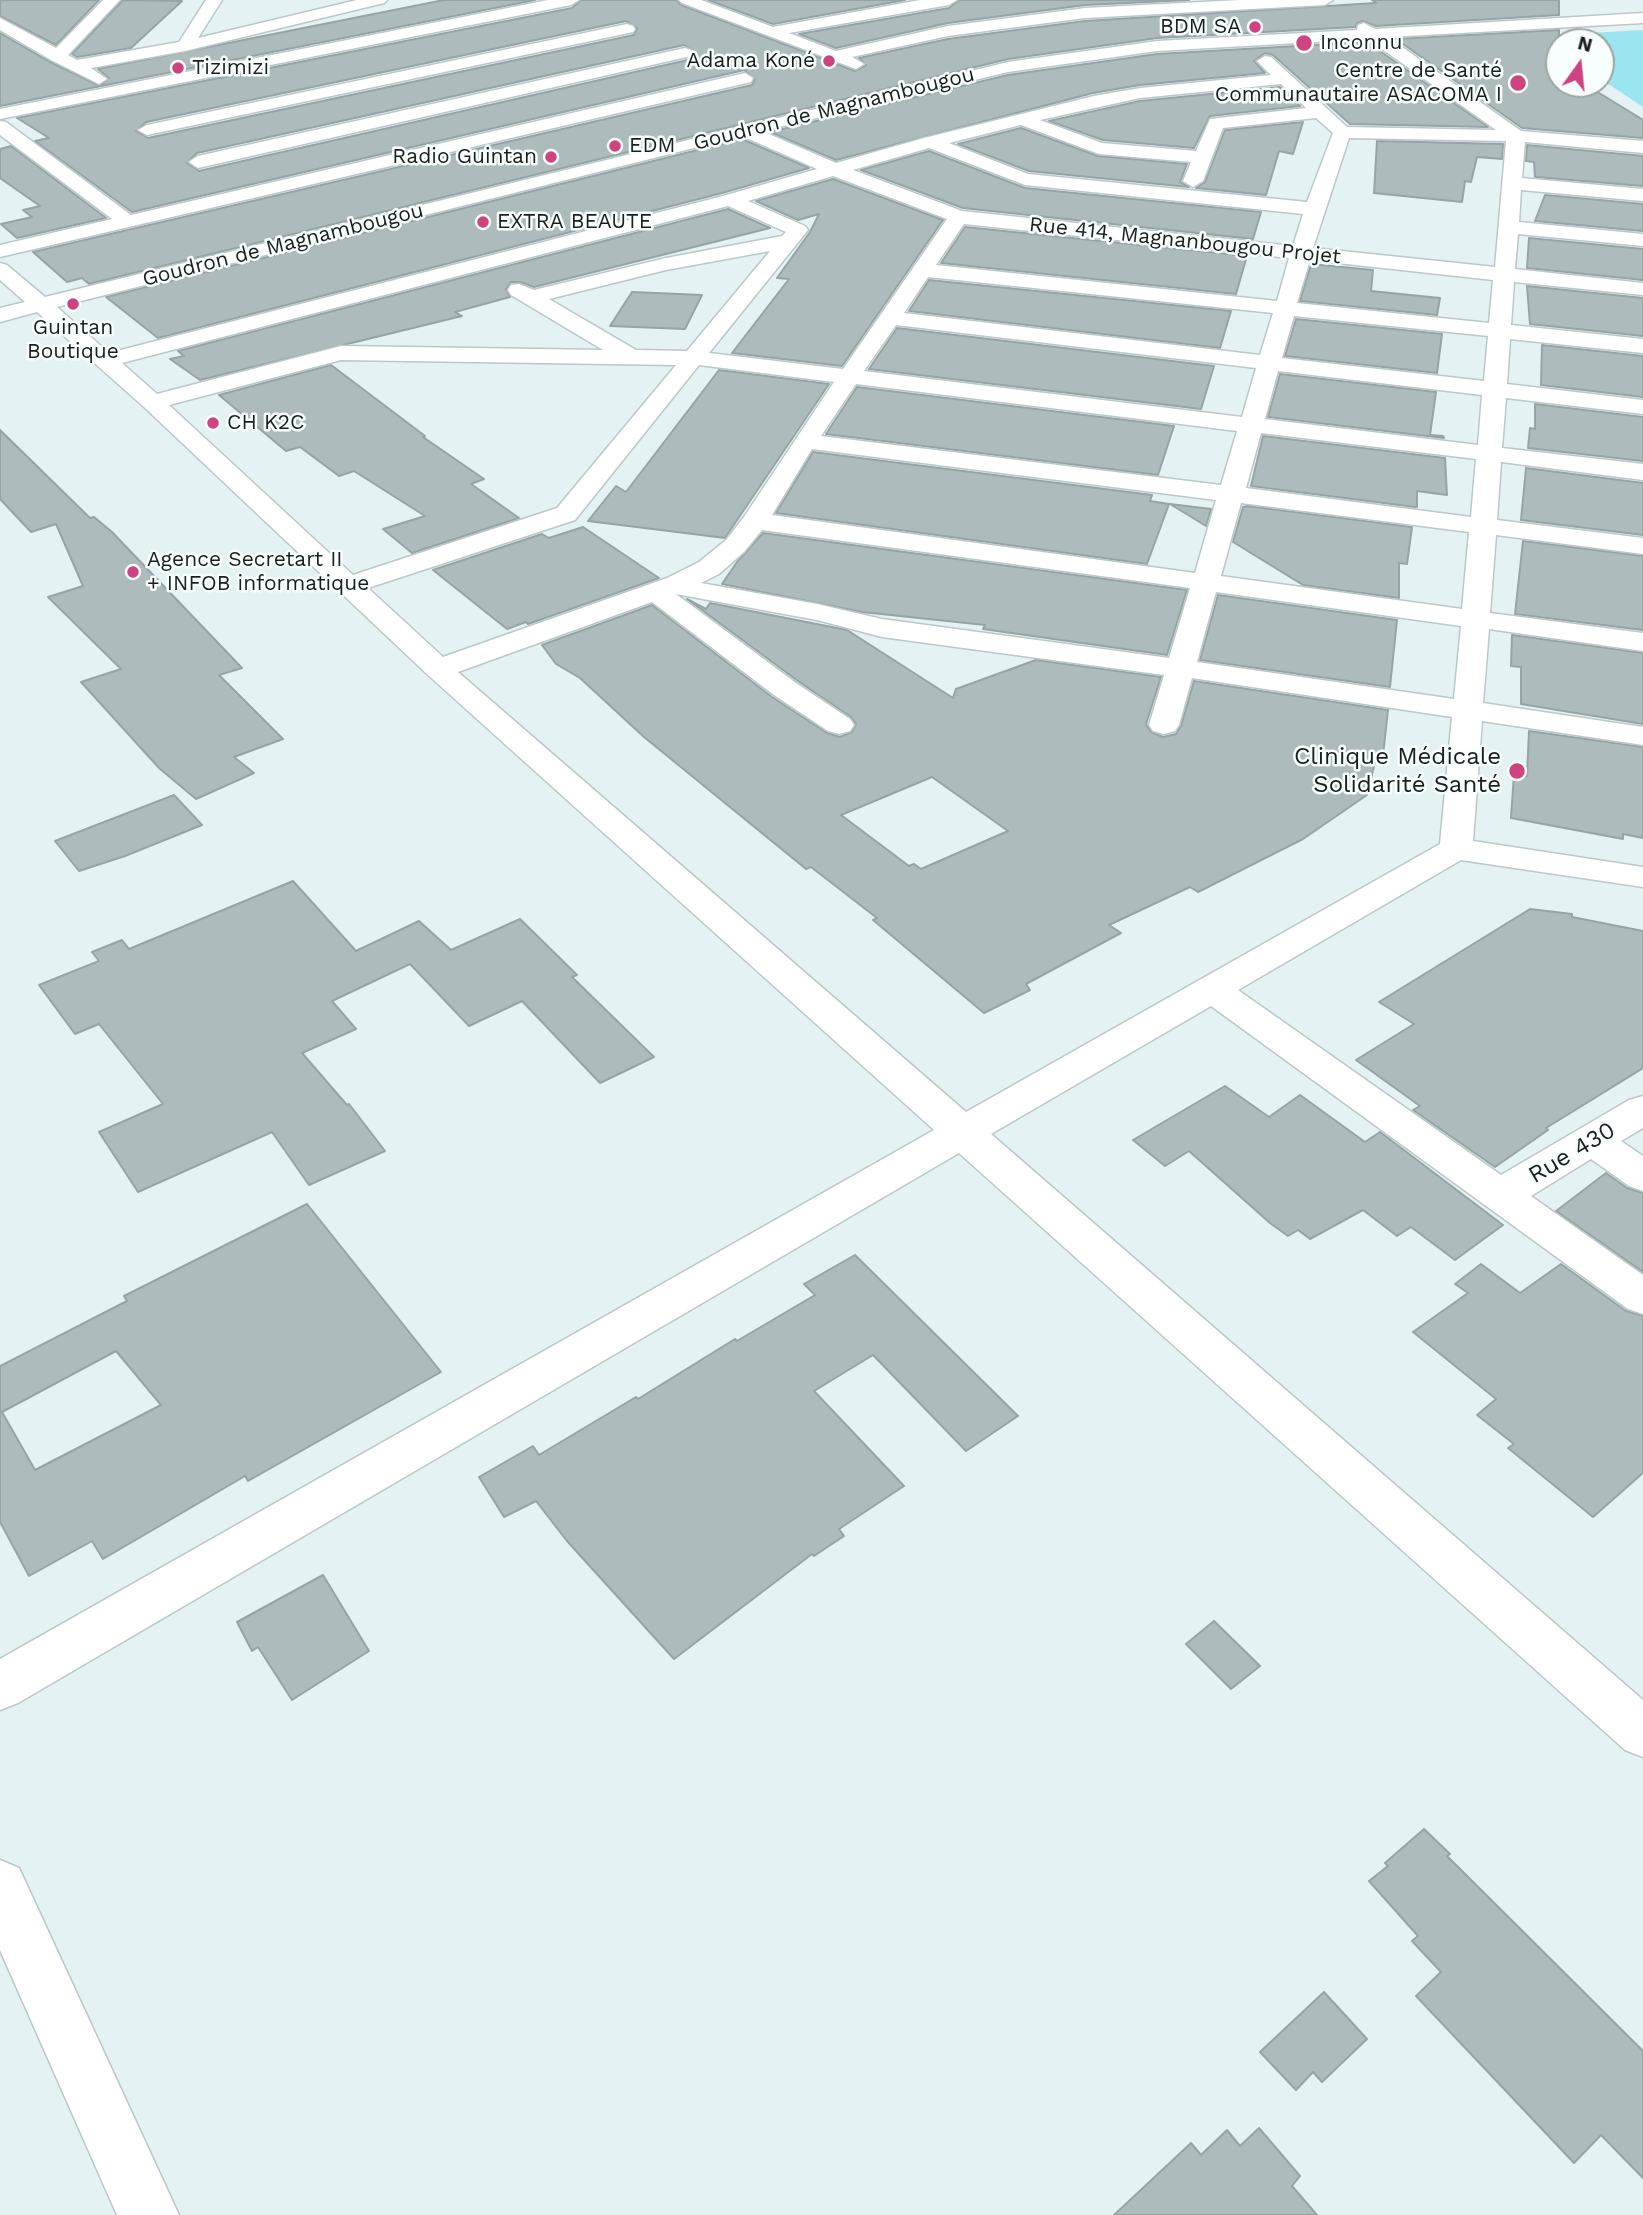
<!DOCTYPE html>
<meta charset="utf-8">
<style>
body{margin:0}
#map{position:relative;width:1643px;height:2215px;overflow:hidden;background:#e4f2f4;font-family:"Work Sans",sans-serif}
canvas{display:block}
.north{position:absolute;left:1545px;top:28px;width:70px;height:70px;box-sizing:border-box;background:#f8fdfe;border:2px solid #9fa4a5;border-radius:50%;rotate:15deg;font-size:19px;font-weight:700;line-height:28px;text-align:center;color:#191e1f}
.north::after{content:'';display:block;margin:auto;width:24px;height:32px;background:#cd447e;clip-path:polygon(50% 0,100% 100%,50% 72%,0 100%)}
</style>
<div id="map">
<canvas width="1643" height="2215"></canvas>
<div class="north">N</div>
</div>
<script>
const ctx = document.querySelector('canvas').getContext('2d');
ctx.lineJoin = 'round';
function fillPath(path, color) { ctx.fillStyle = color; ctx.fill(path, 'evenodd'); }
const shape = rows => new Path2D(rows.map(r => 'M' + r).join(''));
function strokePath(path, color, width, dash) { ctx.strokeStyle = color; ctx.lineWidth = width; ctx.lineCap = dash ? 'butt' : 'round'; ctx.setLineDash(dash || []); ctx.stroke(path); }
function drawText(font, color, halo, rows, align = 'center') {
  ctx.font = font + ' "Work Sans",sans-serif'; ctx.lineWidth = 5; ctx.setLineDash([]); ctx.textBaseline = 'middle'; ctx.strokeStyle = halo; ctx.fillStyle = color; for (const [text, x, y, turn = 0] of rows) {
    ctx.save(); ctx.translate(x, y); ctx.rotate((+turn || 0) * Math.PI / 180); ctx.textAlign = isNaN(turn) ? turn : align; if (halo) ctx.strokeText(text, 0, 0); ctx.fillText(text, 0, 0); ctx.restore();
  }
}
fillPath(shape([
 [1643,30,1643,107,1601,79,1601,42,1559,42,1536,36]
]), '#9ae5f0');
const building = shape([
 [0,0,99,0,56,45,0,16,0,0],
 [123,0,182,1,131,48,77,57,72,54,123,0],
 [444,0,535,0,0,106,0,33,50,62,100,86,109,78,98,69,444,0],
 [581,0,676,0,681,5,855,71,866,65,859,58,948,39,1085,21,1376,3,1372,0,1559,0,1559,15,1376,26,1363,21,1357,23,1355,27,1157,38,1008,59,89,284,82,278,67,282,33,252,752,85,755,79,744,70,132,212,35,141,49,138,17,118,572,8,581,0],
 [626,21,637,28,634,35,148,138,136,131,146,122,626,21],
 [684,45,695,52,692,59,199,171,187,163,197,153,684,45],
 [708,0,905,0,773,24,708,0],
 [959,0,1189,0,1085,5,948,23,836,48,799,34,949,8,959,0],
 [1559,30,1559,90,1591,88,1643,120,1643,138,1522,128,1396,39,1559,30],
 [1367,42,1488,127,1350,124,1273,55,1265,53,1254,61,1265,73,1140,85,1093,93,836,160,770,132,1008,75,1157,54,1367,42],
 [1280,87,1300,106,1210,116,1194,148,1103,140,1049,121,1140,101,1280,87],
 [1303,122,1293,154,1279,151,1266,195,1196,188,1205,182,1225,130,1303,122],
 [1021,128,1098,156,1187,164,1180,182,1189,187,1029,171,958,144,1021,128],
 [742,139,809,168,722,193,158,338,106,297,742,139],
 [1377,141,1503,144,1502,159,1477,157,1471,182,1465,181,1462,202,1374,193,1377,141],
 [1527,145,1643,156,1643,186,1535,177,1534,162,1526,161,1527,145],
 [11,146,106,218,17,238,1,224,32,217,23,210,40,206,0,178,0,149,11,146],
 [929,151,1025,188,1261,212,1253,239,963,208,861,170,929,151],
 [833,179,943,220,842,366,732,353,789,279,777,278,810,232,819,214,798,220,756,201,833,179],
 [1545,195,1643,204,1643,231,1535,221,1545,195],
 [728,209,770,228,534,287,520,282,511,282,506,289,510,297,455,312,462,316,200,380,170,359,184,356,178,351,728,209],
 [965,227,1247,256,1236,294,941,263,965,227],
 [1529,238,1643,249,1643,280,1527,268,1529,238],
 [1311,264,1373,270,1371,291,1440,298,1437,315,1300,301,1311,264],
 [929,280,1231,311,1220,348,909,311,929,280],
 [1527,286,1643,298,1643,336,1530,324,1527,286],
 [632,292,702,295,685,329,610,326,632,292],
 [1296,319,1442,334,1437,373,1285,356,1296,319],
 [897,328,1214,366,1201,409,869,369,897,328],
 [1542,345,1643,356,1643,397,1541,385,1542,345],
 [331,365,425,436,423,437,484,479,471,484,519,518,412,553,383,529,425,516,354,471,339,476,300,447,286,451,219,395,331,365],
 [719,370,829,384,725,538,588,521,616,486,626,492,719,370],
 [1280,374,1436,392,1430,435,1443,436,1444,438,1268,417,1280,374],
 [857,387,1174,426,1158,475,826,434,857,387],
 [1535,404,1643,417,1643,461,1528,448,1530,428,1535,429,1535,404],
 [0,430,90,518,94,517,112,532,242,668,219,675,283,739,234,757,254,773,196,799,159,768,81,682,121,669,48,597,83,586,56,524,31,532,0,499,0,430],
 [1263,436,1445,458,1447,495,1417,491,1417,507,1415,507,1251,486,1263,436],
 [813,452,1152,495,1150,501,1169,504,1147,564,776,513,813,452],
 [1526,468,1643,483,1643,535,1521,520,1526,468],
 [1170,504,1211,509,1206,526,1170,504],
 [1247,506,1412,527,1407,564,1399,563,1399,598,1303,585,1233,542,1243,507,1247,506],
 [583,527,659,578,528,624,526,622,507,629,433,570,542,534,549,538,583,527],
 [763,533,1187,590,1167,655,983,629,985,625,862,612,722,584,737,562,763,533],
 [1523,541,1643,556,1643,630,1515,614,1523,541],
 [1218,595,1397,620,1390,687,1200,660,1218,595],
 [687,599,706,609,710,603,847,630,953,698,956,689,1036,660,1161,677,1146,724,1151,732,1163,737,1176,734,1181,726,1194,681,1388,710,1383,755,1377,754,1367,795,1303,839,1198,892,1190,887,1109,925,1121,933,1026,984,1030,990,984,1013,873,920,877,918,811,867,806,869,644,737,580,678,556,664,542,645,652,605,772,697,827,733,840,737,852,732,856,724,851,717,798,681,687,599],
 [932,777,1008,831,921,869,914,864,909,866,841,815,932,777],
 [1512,635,1643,653,1643,724,1521,704,1521,667,1511,666,1512,635],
 [1529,731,1643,747,1643,838,1623,834,1623,839,1511,818,1514,774,1527,776,1529,731],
 [174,795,202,825,125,856,79,871,55,841,174,795],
 [293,881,356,951,419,921,451,950,520,919,577,975,572,977,654,1057,600,1083,522,1001,469,1026,410,964,332,1001,356,1029,302,1053,347,1105,349,1104,385,1151,309,1185,272,1132,138,1192,99,1132,163,1104,99,1024,75,1034,39,985,99,961,92,952,122,940,129,949,293,881],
 [1530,909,1572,914,1572,917,1643,931,1643,1068,1546,1128,1548,1130,1495,1167,1413,1110,1420,1106,1356,1060,1414,1024,1379,1002,1530,909],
 [1225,1086,1269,1117,1300,1095,1365,1142,1380,1132,1503,1225,1455,1260,1411,1227,1397,1236,1363,1210,1310,1239,1298,1230,1288,1236,1270,1223,1189,1151,1165,1166,1133,1140,1225,1086],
 [1606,1173,1627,1188,1643,1193,1643,1272,1556,1211,1606,1173],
 [307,1204,441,1372,248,1481,245,1476,103,1559,92,1541,29,1576,0,1522,0,1366,127,1301,124,1296,307,1204],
 [116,1351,161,1405,35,1470,2,1412,116,1351],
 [855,1255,1018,1416,966,1451,873,1355,814,1391,904,1486,839,1529,844,1536,814,1556,812,1554,674,1659,567,1541,536,1501,504,1517,479,1477,533,1446,539,1455,636,1397,638,1399,735,1339,737,1341,815,1295,804,1284,855,1255],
 [1481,1264,1520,1293,1561,1264,1626,1311,1643,1316,1643,1473,1593,1517,1508,1448,1514,1444,1477,1415,1496,1399,1413,1332,1468,1293,1455,1284,1481,1264],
 [323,1575,369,1651,292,1700,258,1647,252,1651,237,1622,323,1575],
 [1214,1621,1260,1666,1231,1689,1186,1644,1214,1621],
 [1424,1829,1450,1854,1447,1856,1643,2051,1643,2178,1601,2135,1574,2163,1416,1996,1441,1972,1412,1941,1418,1936,1369,1881,1388,1866,1385,1863,1424,1829],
 [1324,1992,1367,2039,1322,2082,1313,2072,1296,2090,1260,2052,1324,1992],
 [1259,2128,1300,2176,1292,2186,1317,2215,1114,2215,1191,2143,1201,2155,1227,2130,1240,2146,1259,2128]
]);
fillPath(building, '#aebbbd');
strokePath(building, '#97a4a6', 2);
const minor = shape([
 [103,0,120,0,68,55,77,60,179,42,206,0,222,0,198,38,357,0,387,0,384,3,185,51,91,68,107,79,99,84,51,60,0,30,0,18,56,48,103,0],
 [548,0,579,0,571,5,0,119,0,109,548,0],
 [679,0,701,0,773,27,920,0,957,0,949,5,789,33,836,51,948,26,1085,8,1240,0,1333,0,1325,5,1085,18,948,36,852,57,864,64,856,69,682,3,679,0],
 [1643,13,1643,23,1388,37,1521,131,1643,141,1643,153,1525,142,1522,178,1643,189,1643,201,1521,190,1519,222,1643,234,1643,246,1518,234,1515,269,1643,283,1643,295,1514,282,1511,325,1643,339,1643,353,1510,339,1507,384,1643,400,1643,414,1506,398,1502,448,1643,464,1643,480,1501,462,1497,520,1643,538,1643,554,1496,535,1490,613,1643,633,1643,651,1489,629,1483,703,1643,727,1643,745,1482,721,1473,841,1643,867,1643,887,1461,860,1238,990,1501,1175,1629,1100,1643,1096,1643,1128,1621,1141,1643,1156,1643,1191,1629,1186,1591,1159,1531,1196,1643,1275,1643,1314,1628,1309,1211,1006,991,1134,1643,1700,1643,1757,1625,1750,959,1153,18,1703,0,1710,0,1659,934,1130,428,675,144,407,37,312,0,322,0,308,25,302,0,280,0,263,7,265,45,297,1008,62,1157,41,1357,30,1358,25,1364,23,1375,29,1643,13],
 [1368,39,1496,130,1347,127,1271,57,1265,56,1257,61,1271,75,1140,88,1094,96,924,138,836,163,762,131,1008,72,1157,51,1368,39],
 [1281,84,1306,108,1210,119,1196,151,1102,143,1040,120,1140,98,1281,84],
 [1316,118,1333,133,1307,202,1028,174,949,143,1021,125,1099,154,1191,162,1183,181,1193,187,1203,181,1223,128,1316,118],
 [742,136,817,169,723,196,109,353,57,307,742,136],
 [1349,138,1506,141,1495,267,1313,248,1349,138],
 [929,148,1025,185,1303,214,1293,246,962,211,853,170,929,148],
 [833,176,947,219,843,369,709,353,808,230,805,226,748,201,833,176],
 [728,206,786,232,782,236,666,258,534,290,519,284,511,285,508,290,511,295,603,350,341,346,157,394,122,363,728,206],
 [964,224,1289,258,1277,301,936,265,964,224],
 [770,251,687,351,636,350,549,299,666,270,770,251],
 [1310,260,1493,280,1489,323,1297,303,1310,260],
 [928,277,1273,313,1260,355,904,313,928,277],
 [1294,316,1488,336,1484,381,1282,358,1294,316],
 [896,325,1256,368,1242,417,864,371,896,325],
 [341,360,676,365,557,508,353,575,169,405,341,360],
 [699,365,834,382,744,517,726,540,699,562,667,578,443,657,368,588,575,520,699,365],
 [1278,371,1482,395,1478,445,1265,419,1278,371],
 [856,384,1237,431,1221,485,821,436,856,384],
 [1261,433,1476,459,1471,517,1246,488,1261,433],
 [812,449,1216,500,1195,573,772,515,812,449],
 [1241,503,1469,532,1462,609,1221,576,1241,503],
 [762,530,1190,588,1169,658,882,619,817,604,701,583,719,574,744,552,762,530],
 [1216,592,1461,626,1454,699,1197,662,1216,592],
 [676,594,817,620,882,637,1164,675,1149,725,1153,731,1164,734,1175,731,1179,725,1192,678,1452,717,1440,844,966,1112,458,672,652,602,774,695,828,731,839,734,850,731,854,725,850,719,796,683,676,594],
 [627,24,633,26,635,29,633,32,147,135,138,130,147,125,627,24],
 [685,48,691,50,693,53,691,56,198,168,189,162,198,156,685,48],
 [745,73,753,78,751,82,0,257,0,245,112,219,0,135,0,121,6,122,131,215,745,73],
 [0,1860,19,1868,179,2215,117,2215,0,1950,0,1860]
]);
strokePath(minor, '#bbc8ca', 3);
fillPath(minor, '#fff');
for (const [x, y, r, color] of [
 [1255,27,7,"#cd447e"],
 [1304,43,9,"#cd447e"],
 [829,61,7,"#cd447e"],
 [178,68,7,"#cd447e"],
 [1518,83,9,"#cd447e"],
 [615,146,7,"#cd447e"],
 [551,157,7,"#cd447e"],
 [483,222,7,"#cd447e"],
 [73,304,7,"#cd447e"],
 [213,423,7,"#cd447e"],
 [133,572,7,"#cd447e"],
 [1517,771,9,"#cd447e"]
]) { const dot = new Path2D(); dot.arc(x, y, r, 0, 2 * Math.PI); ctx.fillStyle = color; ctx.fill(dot); strokePath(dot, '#f8fdfe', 2.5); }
drawText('21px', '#191e1f', '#f8fdfe', [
 ["BDM SA",1241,27,"right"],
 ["Inconnu",1320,43],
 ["Adama Koné",815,61,"right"],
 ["Tizimizi",192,68],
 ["Centre de Santé",1502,71,"right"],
 ["Communautaire ASACOMA I",1502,95,"right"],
 ["EDM",629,146],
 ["Radio Guintan",537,157,"right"],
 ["EXTRA BEAUTE",497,222],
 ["Guintan",73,328,"center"],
 ["Boutique",73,352,"center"],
 ["CH K2C",227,423],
 ["Agence Secretart II",147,560],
 ["+ INFOB informatique",147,584]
], 'left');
drawText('21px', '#191e1f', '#f8fdfe', [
 ["Goudron de Magnambougou",834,109,-14],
 ["Rue 414, Magnanbougou Projet",1185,241,6],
 ["Goudron de Magnambougou",283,245,-14]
]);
drawText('24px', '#191e1f', '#f8fdfe', [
 ["Clinique Médicale",1501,757],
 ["Solidarité Santé",1501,785]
], 'right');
drawText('24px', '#191e1f', '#f8fdfe', [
 ["Rue 430",1572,1153,-31]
]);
</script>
